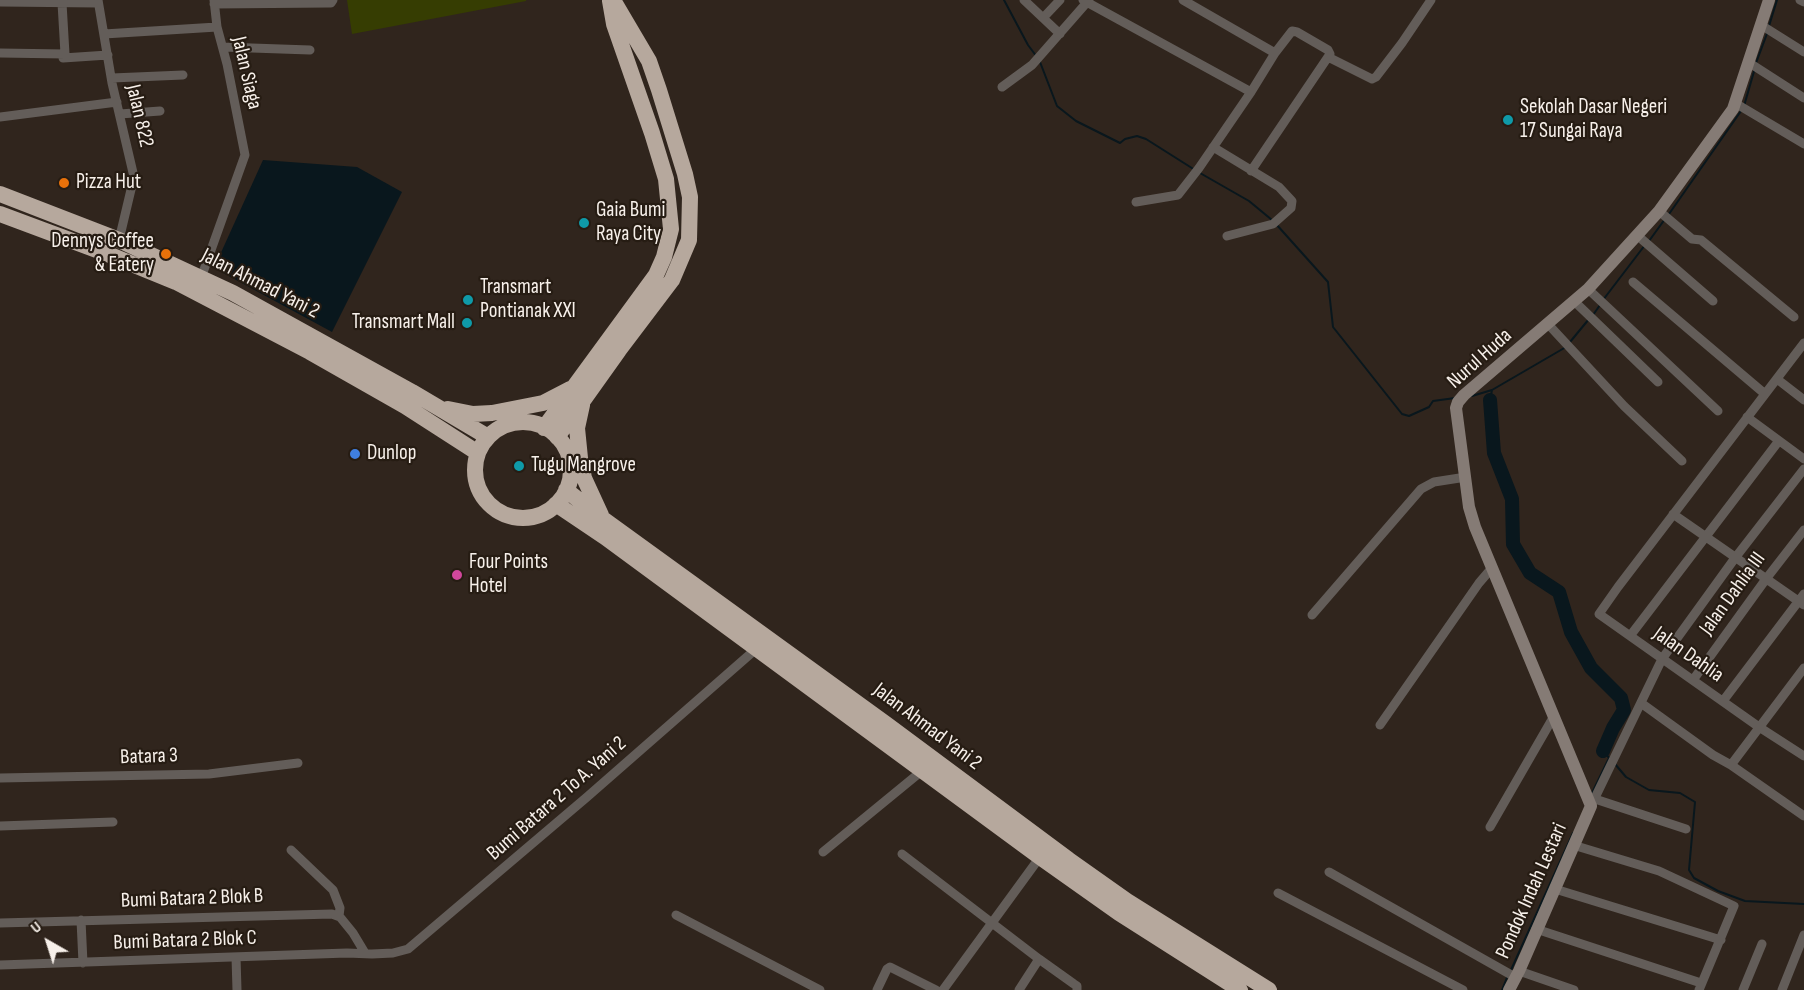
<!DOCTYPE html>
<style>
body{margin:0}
#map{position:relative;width:1804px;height:990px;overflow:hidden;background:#30251d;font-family:"Sofia Sans Condensed",sans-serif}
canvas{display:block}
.north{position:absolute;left:18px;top:912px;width:60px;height:60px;-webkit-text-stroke:4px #261c13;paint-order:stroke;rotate:321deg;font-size:16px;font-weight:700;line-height:24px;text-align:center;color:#f7f0ea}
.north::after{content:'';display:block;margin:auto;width:21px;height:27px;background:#f7f0ea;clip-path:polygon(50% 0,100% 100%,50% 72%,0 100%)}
</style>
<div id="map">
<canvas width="1804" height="990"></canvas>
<div class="north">U</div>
</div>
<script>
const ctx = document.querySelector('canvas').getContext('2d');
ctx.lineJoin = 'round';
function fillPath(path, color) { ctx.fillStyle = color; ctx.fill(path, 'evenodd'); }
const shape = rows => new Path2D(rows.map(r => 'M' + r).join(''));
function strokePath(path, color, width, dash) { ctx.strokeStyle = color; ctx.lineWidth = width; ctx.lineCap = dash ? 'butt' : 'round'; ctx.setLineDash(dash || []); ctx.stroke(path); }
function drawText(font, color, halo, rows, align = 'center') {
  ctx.font = font + ' "Sofia Sans Condensed",sans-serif'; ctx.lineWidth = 4.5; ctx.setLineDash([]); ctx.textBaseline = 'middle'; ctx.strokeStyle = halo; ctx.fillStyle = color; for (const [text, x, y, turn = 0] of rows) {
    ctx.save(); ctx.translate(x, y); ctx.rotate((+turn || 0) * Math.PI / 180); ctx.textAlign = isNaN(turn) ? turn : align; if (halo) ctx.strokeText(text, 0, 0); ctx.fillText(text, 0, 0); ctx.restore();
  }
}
fillPath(shape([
 [347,0,526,0,526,1,352,34]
]), '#363d02');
fillPath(shape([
 [263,160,357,167,402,192,332,332,214,268]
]), '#09171d');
strokePath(shape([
 [1004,0,1028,45,1037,57],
 [1769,26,1777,0],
 [1040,62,1057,106,1076,121,1120,143,1125,139,1137,136,1146,139,1195,170],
 [1756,63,1768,31],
 [1744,106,1755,68],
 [1200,173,1249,201,1272,220],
 [1669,214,1741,111],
 [1276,224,1328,282,1333,327,1402,414,1409,416,1429,407,1433,401,1455,398],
 [1649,241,1665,219],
 [1603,300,1645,245],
 [1593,315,1600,305],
 [1570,342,1589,319],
 [1472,396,1492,390],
 [1490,400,1492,390,1566,347],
 [1603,751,1611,760],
 [1615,764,1626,777,1649,790,1680,793,1695,802,1689,870,1694,878,1718,891,1745,901,1804,904],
 [1592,793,1609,758],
 [1511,970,1573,833],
 [1502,990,1508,975]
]), '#09171d', 2);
strokePath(shape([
 [1490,400,1494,453,1512,499,1513,544,1530,573,1559,592,1571,632,1591,668,1621,698,1624,710,1613,728,1603,751]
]), '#09171d', 14);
strokePath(shape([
 [98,0,112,83,134,177,119,240],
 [1024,0,1060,34],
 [1083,0,1251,92],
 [1183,0,1275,53],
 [1800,0,1804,2],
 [0,2,98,3],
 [214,4,329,3,331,3,333,0],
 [1043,18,1060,0],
 [1761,25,1804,52],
 [104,34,217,27],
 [223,47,310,50],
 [0,53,65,54,62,3],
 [1328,57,1372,79,1376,77,1402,43,1431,0],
 [63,58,108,55],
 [1748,62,1804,98],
 [112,78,183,75],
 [1002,87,1032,65,1089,0],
 [1735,103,1804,144],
 [120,114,160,111],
 [0,117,117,102],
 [1213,147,1279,187,1292,201,1291,208,1273,224,1227,236],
 [1136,202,1178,195,1199,168,1251,92,1275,53,1292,31,1297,32,1328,50,1330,54,1251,171],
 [1659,211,1692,239,1701,240,1794,317],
 [1638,236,1713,301],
 [201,278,245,155,227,64,217,27,214,0],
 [1633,282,1765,394],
 [1588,289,1718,411],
 [1574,301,1658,382],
 [1547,323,1624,406,1682,461],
 [1804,343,1618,587,1599,614,1759,727,1804,756],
 [1777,379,1804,400],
 [1747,417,1804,459],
 [1673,514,1804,605],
 [1312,615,1421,489,1434,482,1466,477],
 [1630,636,1778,442],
 [1693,680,1766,579,1804,530],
 [1723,701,1804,594],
 [1641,703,1713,755,1731,765,1804,668],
 [1380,725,1479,583,1491,569],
 [1731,765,1804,816],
 [0,778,209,774,298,763],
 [1595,799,1686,829],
 [1591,806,1662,659,1735,558,1804,469],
 [0,826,113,822],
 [1490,827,1554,716],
 [1573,845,1659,871,1734,906,1699,990],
 [291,850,333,890,340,908,339,916],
 [823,852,923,770],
 [902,854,1039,959,1074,984,1077,986,1077,990],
 [1329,872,1515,977],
 [1555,889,1721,940],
 [1278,893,1463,990],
 [676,915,820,990],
 [81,920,83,963],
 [0,923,332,914,340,917,353,933,365,953],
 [1536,929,1701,983],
 [236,957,237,990],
 [0,965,347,953,372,954,393,953,408,949,587,797,756,649],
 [1519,971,1574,990],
 [877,990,887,969,890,967,936,990],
 [943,990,1040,857],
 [1019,990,1039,959],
 [1743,990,1762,944],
 [1782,990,1804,935]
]), '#635d59', 9);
strokePath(shape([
 [1509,990,1519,971,1591,806,1475,527,1469,507,1456,408,1458,402,1464,395,1588,289,1659,211,1733,109,1769,0]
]), '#857b75', 12);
strokePath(shape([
 [0,194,119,240,233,293,412,392,488,437],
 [0,214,110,255,176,282,310,352,405,406,478,453],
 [582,405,577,428,580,458,584,478,601,515],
 [448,409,473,414,492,413,543,403,570,389],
 '475 470a48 48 0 1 1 96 0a48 48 0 1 1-96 0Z',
 [544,428,656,275,664,257,671,229,666,179,652,133,614,24,610,1],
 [557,437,619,350,672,280,689,240,690,197,685,174,659,90,649,61,613,0],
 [566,490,603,519,886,724,1069,860,1127,901,1269,990],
 [556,504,605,537,1040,857,1119,913,1240,990]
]), '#b6a89d', 16);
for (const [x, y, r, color] of [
 [1508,120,6,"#0f9aa8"],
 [64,183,6,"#e8710a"],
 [584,223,6,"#0f9aa8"],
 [166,254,6,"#e8710a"],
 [468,300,6,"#0f9aa8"],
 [467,323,6,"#0f9aa8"],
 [355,454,6,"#3f7fe0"],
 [519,466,6,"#0f9aa8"],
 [457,575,6,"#d1479c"]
]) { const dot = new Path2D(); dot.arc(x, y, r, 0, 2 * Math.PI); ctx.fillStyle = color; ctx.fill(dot); strokePath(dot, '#261c13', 2); }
drawText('21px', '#f7f0ea', '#261c13', [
 ["Jalan Siaga",246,73,77],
 ["Jalan 822",139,116,77],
 ["Jalan Ahmad Yani 2",260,284,27],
 ["Nurul Huda",1480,359,-42],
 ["Jalan Dahlia III",1733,594,-54],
 ["Jalan Dahlia",1688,655,35],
 ["Jalan Ahmad Yani 2",927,727,37],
 ["Batara 3",149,757,-2],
 ["Bumi Batara 2 To A. Yani 2",557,799,-41],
 ["Pondok Indah Lestari",1532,891,-66],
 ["Bumi Batara 2 Blok B",192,899,-2],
 ["Bumi Batara 2 Blok C",185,941,-2]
]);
drawText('21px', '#f7f0ea', '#261c13', [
 ["Sekolah Dasar Negeri",1520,108],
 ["17 Sungai Raya",1520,132],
 ["Pizza Hut",76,183],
 ["Gaia Bumi",596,211],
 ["Raya City",596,235],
 ["Dennys Coffee",154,242,"right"],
 ["& Eatery",154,266,"right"],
 ["Transmart",480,288],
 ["Pontianak XXI",480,312],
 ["Transmart Mall",455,323,"right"],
 ["Dunlop",367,454],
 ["Tugu Mangrove",531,466],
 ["Four Points",469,563],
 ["Hotel",469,587]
], 'left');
</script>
